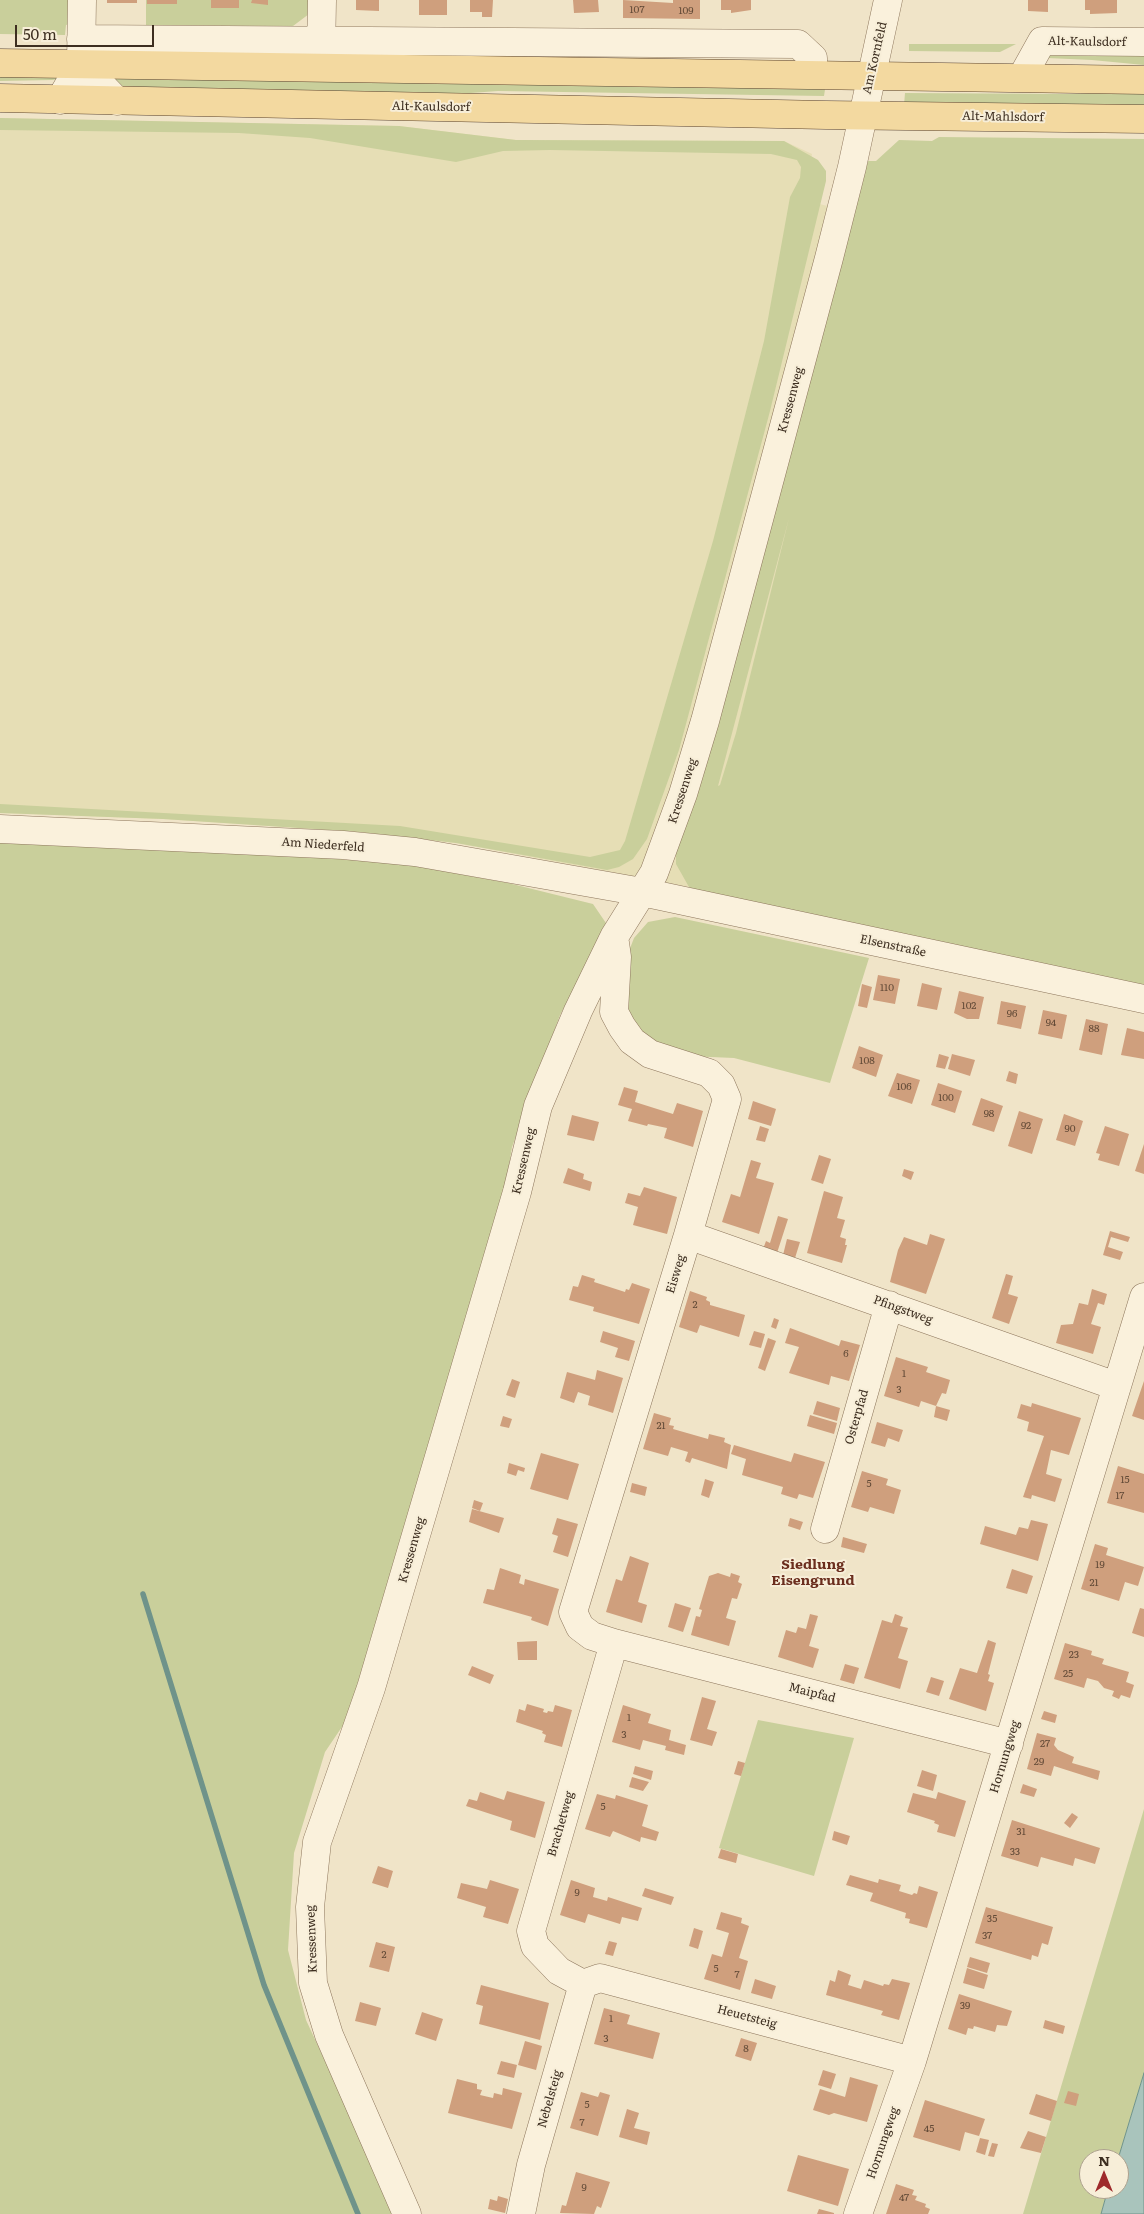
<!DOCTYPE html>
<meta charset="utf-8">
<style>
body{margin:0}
#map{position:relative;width:1144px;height:2214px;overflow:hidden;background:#f0e4c8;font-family:Literata,serif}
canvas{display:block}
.north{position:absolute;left:1079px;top:2149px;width:50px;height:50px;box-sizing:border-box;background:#f7eed8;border:1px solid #ada18e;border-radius:50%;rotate:0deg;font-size:14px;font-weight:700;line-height:20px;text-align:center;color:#3d2e20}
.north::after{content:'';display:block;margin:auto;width:18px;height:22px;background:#9e2a2b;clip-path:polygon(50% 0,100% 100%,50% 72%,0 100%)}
.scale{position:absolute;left:15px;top:25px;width:139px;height:22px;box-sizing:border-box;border:2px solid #3d2e20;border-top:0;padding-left:6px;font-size:15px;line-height:18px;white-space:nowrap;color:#3d2e20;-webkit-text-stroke:4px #f7eed8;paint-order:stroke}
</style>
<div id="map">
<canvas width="1144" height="2214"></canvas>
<div class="north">N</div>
<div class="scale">50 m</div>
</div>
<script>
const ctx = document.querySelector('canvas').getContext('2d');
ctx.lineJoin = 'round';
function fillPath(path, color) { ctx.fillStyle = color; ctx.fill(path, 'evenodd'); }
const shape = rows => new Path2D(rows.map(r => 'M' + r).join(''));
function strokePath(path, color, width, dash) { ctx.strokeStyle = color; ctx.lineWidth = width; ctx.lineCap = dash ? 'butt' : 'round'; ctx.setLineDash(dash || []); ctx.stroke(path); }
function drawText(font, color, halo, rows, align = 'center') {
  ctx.font = font + ' Literata,serif'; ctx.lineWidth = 4; ctx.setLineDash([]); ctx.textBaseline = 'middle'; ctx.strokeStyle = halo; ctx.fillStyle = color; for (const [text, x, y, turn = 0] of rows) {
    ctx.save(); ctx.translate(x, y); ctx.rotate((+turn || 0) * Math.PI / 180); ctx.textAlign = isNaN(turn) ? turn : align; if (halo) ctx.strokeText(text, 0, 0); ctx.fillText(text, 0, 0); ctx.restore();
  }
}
fillPath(shape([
 [0,118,399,126,516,140,784,141,812,154,804,200,870,217,710,891,456,843,360,832,163,819,0,813]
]), '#e6deb5');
fillPath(shape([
 [0,0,71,0,70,24,66,25,65,35,0,34],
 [146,0,309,0,309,14,293,26,146,25],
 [909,44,1016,44,1000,52,909,51],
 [1144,47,1144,65,1092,60,1047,58,1045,49],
 [0,72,66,73,59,79,52,80,0,81],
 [103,78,826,83,824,96,498,91,416,97,112,89],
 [1121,89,1144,89,1144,107,904,105,905,93,1070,94,1101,93],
 [0,118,399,126,516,140,784,141,818,160,826,171,826,181,770,411,679,750,647,839,633,859,619,867,607,870,456,843,360,832,163,819,0,813,0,804,400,826,590,857,620,850,625,841,713,541,764,341,790,197,800,178,801,167,797,160,771,154,550,150,503,151,456,162,310,138,239,133,0,130],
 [939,137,1144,139,1144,986,701,893,689,887,676,864,676,848,788,457,868,161,876,161,899,140,932,141],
 [789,518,736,733,720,785,718,786],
 [0,841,279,854,410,865,508,883,593,904,608,926,560,1015,512,1147,500,1221,354,1709,325,1752,294,1853,288,1950,306,2020,396,2214,0,2214],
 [675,917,869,958,830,1083,734,1058,688,1056,654,1046,625,1015,624,964,634,938,648,922],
 [758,1720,854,1738,814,1876,719,1848],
 [1144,1809,1144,2073,1118,2159,1089,2159,1089,2189,1108,2189,1101,2214,1023,2214]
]), '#c9cf9b');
const water = shape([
 [1144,2073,1144,2214,1101,2214,1108,2189,1119,2189,1118,2159,1144,2073]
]);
fillPath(water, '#a9c4bc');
strokePath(water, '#6f938a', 1);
strokePath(shape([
 [143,1594,264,1985,358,2214]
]), '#6f938a', 5.5);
fillPath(shape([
 [107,0,137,0,137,3,107,3],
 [147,0,177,0,177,4,147,4],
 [211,0,239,0,239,8,211,8],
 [252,0,268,0,268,5,251,3],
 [356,0,379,0,379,11,356,10],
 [419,0,447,0,447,15,419,15],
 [470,0,493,0,492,17,482,17,482,12,470,12],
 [573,0,598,0,599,12,574,13],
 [623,0,673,3,673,0,700,0,700,19,623,18],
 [721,0,751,0,751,10,731,13,731,10,721,10],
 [1028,0,1048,0,1048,12,1028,11],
 [1085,0,1117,0,1117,13,1090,14,1090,10,1085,10],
 [878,975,900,979,895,1004,873,1000],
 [922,983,942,988,937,1010,917,1006],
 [862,984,872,987,867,1008,858,1006],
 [959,991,984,997,979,1019,967,1019,954,1013],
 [1001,1001,1026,1006,1021,1029,997,1024],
 [1043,1010,1067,1015,1062,1039,1038,1034],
 [1086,1019,1108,1024,1102,1055,1079,1050],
 [1127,1028,1144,1032,1144,1059,1121,1055],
 [859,1046,883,1055,876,1077,852,1068],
 [939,1054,949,1057,945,1069,936,1067],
 [952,1054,975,1060,970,1076,948,1069],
 [1009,1071,1018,1074,1016,1084,1006,1081],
 [897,1073,920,1080,912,1104,888,1096],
 [938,1083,962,1091,955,1113,931,1105],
 [624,1087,638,1091,635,1102,673,1114,677,1103,703,1111,693,1147,664,1138,667,1128,648,1124,647,1126,628,1121,632,1109,618,1105],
 [981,1098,1003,1106,994,1132,972,1125],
 [753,1101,776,1109,771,1126,748,1119],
 [1019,1111,1043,1119,1032,1154,1008,1146],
 [1064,1114,1083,1121,1075,1146,1056,1140],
 [572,1115,599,1122,594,1141,567,1135],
 [760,1126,769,1129,765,1142,756,1140],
 [1105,1126,1129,1134,1119,1166,1098,1160,1100,1154,1096,1153],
 [1144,1144,1144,1174,1135,1171],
 [819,1155,831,1159,823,1184,811,1180],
 [751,1160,761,1163,756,1178,774,1183,759,1234,722,1222,731,1194,740,1197],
 [568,1168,584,1174,583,1179,592,1182,590,1191,563,1183],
 [904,1169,914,1172,911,1180,902,1176],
 [644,1187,677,1197,667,1234,633,1225,638,1207,625,1203,628,1193,640,1196],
 [824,1191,843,1197,837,1218,845,1220,840,1237,846,1239,845,1245,847,1245,842,1263,807,1253],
 [778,1216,788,1219,776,1256,762,1252,766,1241,770,1243],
 [1110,1231,1130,1237,1128,1242,1111,1237,1108,1247,1123,1252,1120,1260,1103,1255],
 [930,1234,945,1239,926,1294,890,1282,898,1250,904,1237,927,1245],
 [787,1239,800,1242,795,1258,783,1255],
 [1006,1274,1013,1276,1008,1294,1018,1297,1009,1324,992,1318],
 [582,1275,595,1279,594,1282,625,1292,626,1289,629,1290,632,1283,650,1289,639,1324,593,1311,594,1307,569,1300,573,1286,578,1287],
 [1092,1289,1107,1294,1104,1305,1098,1303,1091,1324,1101,1327,1093,1354,1056,1343,1061,1325,1073,1324,1079,1303,1088,1305],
 [690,1291,707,1297,706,1300,710,1302,710,1305,745,1315,739,1337,700,1325,697,1333,679,1327],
 [774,1318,779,1320,776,1329,771,1327],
 [790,1328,839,1346,841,1340,860,1345,849,1381,831,1376,829,1385,789,1373,799,1347,785,1343],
 [603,1331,635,1341,629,1361,615,1357,618,1348,600,1342],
 [754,1331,765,1334,761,1348,749,1345],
 [768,1338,776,1341,765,1371,758,1368],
 [896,1357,928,1367,926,1372,950,1380,946,1394,942,1393,936,1406,921,1401,919,1407,884,1396],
 [597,1370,623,1378,613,1413,588,1405,590,1396,578,1392,574,1403,560,1398,567,1372,595,1380],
 [512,1379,520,1382,515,1398,506,1395],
 [1144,1381,1144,1420,1132,1416],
 [817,1401,840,1408,837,1421,813,1414],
 [1032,1403,1081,1418,1069,1455,1051,1450,1046,1474,1062,1479,1055,1502,1032,1495,1031,1499,1023,1497,1044,1436,1027,1431,1029,1422,1017,1418,1021,1404,1031,1407],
 [936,1406,950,1410,947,1421,934,1417],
 [654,1413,671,1418,669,1425,674,1426,673,1429,708,1439,709,1434,725,1438,724,1442,731,1445,727,1469,692,1458,690,1463,685,1461,688,1452,671,1447,668,1456,643,1449],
 [810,1415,837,1423,834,1434,807,1426],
 [503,1416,512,1419,509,1428,500,1426],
 [877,1422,903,1430,899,1442,888,1438,885,1447,871,1443],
 [734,1445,791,1462,794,1453,825,1462,813,1498,799,1494,797,1499,781,1494,783,1487,742,1475,746,1459,731,1454],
 [541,1453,579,1464,568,1500,530,1489],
 [509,1463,525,1468,524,1472,518,1470,516,1476,507,1473],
 [1118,1466,1144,1474,1144,1513,1107,1503],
 [862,1471,888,1479,886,1485,901,1490,894,1514,870,1507,868,1512,851,1507],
 [705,1479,714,1482,709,1498,701,1495],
 [632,1483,647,1487,645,1496,630,1492],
 [474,1500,483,1503,480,1511,472,1508],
 [472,1509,504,1518,499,1533,469,1522],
 [557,1518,578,1524,568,1557,553,1552,558,1536,552,1534],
 [790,1518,803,1522,800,1530,788,1526],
 [1031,1520,1048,1524,1038,1561,980,1544,985,1526,1016,1535,1019,1527,1028,1529],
 [843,1537,867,1544,864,1553,841,1547],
 [1095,1544,1108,1548,1106,1555,1144,1567,1138,1586,1125,1582,1119,1601,1081,1589],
 [630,1556,649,1563,638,1602,647,1605,642,1623,606,1612,616,1579,622,1581],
 [500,1568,521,1575,519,1583,524,1585,525,1579,559,1589,548,1626,531,1620,532,1617,483,1603,487,1589,494,1590],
 [1012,1569,1033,1576,1027,1594,1006,1588],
 [718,1573,730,1577,731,1573,740,1576,738,1582,742,1584,737,1599,732,1598,726,1618,736,1621,729,1646,691,1635,696,1616,700,1617,702,1610,699,1609,709,1576],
 [675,1603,691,1608,683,1632,668,1627],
 [1140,1608,1144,1609,1144,1637,1132,1633],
 [810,1614,818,1616,809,1646,819,1649,813,1668,778,1657,786,1630,796,1633,798,1627,806,1629],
 [895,1614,903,1617,900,1626,908,1628,898,1658,908,1661,900,1689,864,1678,882,1620,892,1623],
 [988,1640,996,1643,988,1674,990,1675,988,1681,994,1683,986,1711,949,1699,960,1668,977,1673],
 [537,1641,537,1660,518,1660,517,1642],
 [1065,1643,1092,1651,1091,1655,1104,1659,1102,1664,1129,1672,1126,1682,1134,1685,1130,1698,1121,1695,1119,1699,1112,1696,1114,1691,1104,1688,1098,1681,1087,1678,1084,1688,1054,1679],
 [845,1664,859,1668,854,1684,840,1680],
 [472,1666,494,1675,490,1684,468,1675],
 [931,1677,944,1681,939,1696,926,1692],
 [702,1697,716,1701,707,1729,717,1732,712,1746,690,1740],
 [527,1704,544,1709,543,1712,547,1713,548,1711,553,1712,555,1705,572,1710,562,1747,544,1742,546,1735,542,1733,543,1731,516,1722,519,1709,525,1711],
 [623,1705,651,1714,648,1723,671,1730,669,1740,686,1745,684,1755,665,1750,666,1746,643,1740,640,1750,612,1742],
 [1044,1711,1057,1715,1055,1723,1041,1719],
 [1037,1733,1056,1738,1054,1745,1058,1750,1074,1757,1072,1763,1100,1771,1098,1780,1054,1766,1051,1776,1027,1769],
 [738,1761,745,1763,741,1776,734,1774],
 [635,1766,653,1771,651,1780,633,1774],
 [922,1770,937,1775,933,1791,917,1786],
 [632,1777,649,1782,643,1791,629,1787],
 [1023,1784,1037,1789,1034,1797,1020,1793],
 [507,1791,545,1802,535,1838,510,1830,512,1821,466,1806,469,1799,477,1801,480,1792,504,1800],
 [938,1792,966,1801,955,1837,937,1832,939,1825,934,1823,935,1821,907,1812,913,1793,936,1799],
 [597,1794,615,1799,616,1795,648,1805,642,1826,659,1832,656,1841,641,1837,640,1842,613,1831,610,1837,585,1829],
 [1072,1813,1078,1817,1070,1828,1064,1823],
 [1012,1820,1100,1848,1095,1864,1075,1858,1073,1866,1041,1857,1038,1867,1001,1856],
 [834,1831,850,1836,847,1845,832,1840],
 [721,1849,738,1854,736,1863,718,1858],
 [378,1866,393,1871,388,1888,372,1883],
 [850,1875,878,1883,879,1879,901,1885,899,1891,912,1895,914,1893,917,1894,919,1886,938,1892,927,1928,909,1923,910,1919,905,1918,906,1913,870,1901,873,1893,846,1885],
 [490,1880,519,1889,508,1924,483,1917,486,1907,457,1898,461,1883,487,1889],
 [571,1880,595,1888,593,1897,607,1901,608,1897,642,1908,638,1921,622,1917,620,1924,588,1914,585,1923,560,1915],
 [645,1888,674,1897,671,1905,642,1896],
 [986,1907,1053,1927,1048,1945,1042,1943,1038,1957,1032,1955,1031,1960,975,1943],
 [721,1912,742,1918,741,1923,749,1926,739,1958,748,1961,740,1990,704,1979,712,1954,722,1957,729,1933,716,1929],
 [694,1928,703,1931,698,1949,689,1946],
 [609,1941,617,1943,613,1956,605,1954],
 [376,1942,395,1947,389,1972,369,1967],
 [970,1957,990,1963,987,1973,967,1967],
 [967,1968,988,1975,984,1989,963,1983],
 [838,1970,851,1975,848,1985,861,1989,864,1980,883,1986,884,1984,889,1985,892,1979,910,1983,899,2020,881,2015,883,2011,826,1995,830,1980,835,1982],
 [755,1979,776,1986,772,1999,751,1993],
 [481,1985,549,2003,540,2040,479,2024,483,2006,476,2004],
 [959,1994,1012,2011,1007,2026,997,2025,995,2032,974,2026,973,2029,968,2028,966,2035,948,2029],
 [360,2002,381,2008,376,2026,355,2021],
 [604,2008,630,2015,627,2024,660,2033,653,2059,594,2044],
 [422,2012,443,2019,436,2041,415,2034],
 [1045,2020,1065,2026,1063,2034,1043,2028],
 [741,2038,757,2043,751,2061,735,2056],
 [525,2041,542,2046,536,2070,518,2065],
 [501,2061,517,2065,514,2078,497,2074],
 [823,2070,836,2074,831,2089,818,2085],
 [850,2077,878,2085,867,2122,834,2113,829,2115,813,2110,820,2089,845,2097],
 [457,2079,477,2084,477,2089,482,2090,480,2095,493,2098,494,2093,502,2095,503,2088,522,2093,512,2129,448,2113],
 [1068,2091,1079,2094,1076,2106,1064,2103],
 [581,2092,598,2097,600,2092,610,2095,598,2136,570,2128],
 [1036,2094,1057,2101,1051,2121,1029,2114],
 [925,2100,985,2119,979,2136,965,2132,960,2151,913,2137],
 [627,2109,639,2113,634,2128,650,2132,647,2145,619,2137],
 [1028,2131,1046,2137,1041,2153,1020,2148],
 [980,2138,989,2140,985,2155,976,2152],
 [992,2143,998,2144,994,2157,988,2156],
 [798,2155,849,2169,838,2206,787,2191],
 [576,2172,610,2182,601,2208,597,2206,594,2214,560,2213,562,2205,566,2206],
 [896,2184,914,2190,912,2195,917,2196,915,2200,926,2204,925,2207,930,2209,928,2214,886,2214],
 [498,2196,508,2199,505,2213,488,2209,490,2199,497,2201],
 [819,2209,834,2213,834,2214,817,2214]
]), '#cf9f7d');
const minor = shape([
 [81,39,798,44,813,58,813,73],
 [321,58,322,0],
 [81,64,117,101],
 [1022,77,1042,41,1144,42],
 [60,100,81,64,82,0],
 [0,829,343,845,415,852,642,892,1144,999],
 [615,943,617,957,614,1012,622,1027,632,1041,650,1054,709,1073,721,1085,727,1099,688,1235,573,1612,580,1627,592,1636,614,1643,1009,1744],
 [688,1235,1116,1386],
 [825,1529,889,1305],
 [583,1984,559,1971,535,1946,531,1931,614,1643],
 [583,1984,600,1978,912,2061],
 [407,2214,329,2035,313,1983,310,1907,317,1842,371,1688,517,1192,538,1106,578,1011,614,937,654,873,683,794,705,721,829,258,852,167,888,0],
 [521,2214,531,2165,583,1984],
 [858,2214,912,2061,1144,1297]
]);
const major = shape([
 [0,63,1144,80],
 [0,98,826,115,1144,119]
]);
strokePath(minor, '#8d765c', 29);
strokePath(major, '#5b4430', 29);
strokePath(minor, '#faf1dc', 28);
strokePath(major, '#f3d9a0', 28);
drawText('10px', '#624a37', null, [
 ["107",637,10],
 ["109",686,11],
 ["110",887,988],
 ["102",969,1006],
 ["96",1012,1014],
 ["94",1051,1023],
 ["88",1094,1029],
 ["108",867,1061],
 ["106",904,1087],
 ["100",946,1098],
 ["98",989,1114],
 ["92",1026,1126],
 ["90",1070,1129],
 ["2",695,1305],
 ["6",846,1354],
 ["1",904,1374],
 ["3",899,1390],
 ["21",661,1426],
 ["15",1125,1480],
 ["5",869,1484],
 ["17",1120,1496],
 ["19",1100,1565],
 ["21",1094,1583],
 ["23",1074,1655],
 ["25",1068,1674],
 ["1",629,1718],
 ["3",624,1735],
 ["27",1045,1744],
 ["29",1039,1762],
 ["5",603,1807],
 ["31",1021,1832],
 ["33",1015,1852],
 ["9",577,1893],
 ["35",992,1919],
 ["37",987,1936],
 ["2",384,1955],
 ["5",716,1969],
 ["7",737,1975],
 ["39",965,2006],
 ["1",611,2019],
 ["3",606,2039],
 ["8",746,2049],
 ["5",587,2105],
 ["7",582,2123],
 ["45",929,2129],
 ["9",584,2188],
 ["47",904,2198]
]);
drawText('12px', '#3d2e20', '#f7eed8', [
 ["Alt-Kaulsdorf",1087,42,1],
 ["Am Kornfeld",875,58,-77],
 ["Alt-Kaulsdorf",431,107,1],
 ["Alt-Mahlsdorf",1003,117,1],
 ["Kressenweg",791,400,-75],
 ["Kressenweg",683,791,-72],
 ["Am Niederfeld",323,845,4],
 ["Elsenstraße",893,946,12],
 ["Kressenweg",524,1161,-77],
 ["Eisweg",676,1274,-73],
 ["Pfingstweg",903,1310,20],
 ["Osterpfad",857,1417,-74],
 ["Kressenweg",412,1550,-74],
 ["Maipfad",812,1693,14],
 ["Hornungweg",1005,1757,-73],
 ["Brachetweg",561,1824,-74],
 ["Kressenweg",312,1939,-92],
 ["Heuetsteig",747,2017,15],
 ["Nebelsteig",550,2099,-74],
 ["Hornungweg",883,2143,-71]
]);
drawText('bold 14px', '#6b2e1e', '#f7eed8', [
 ["Siedlung",813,1565],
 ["Eisengrund",813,1581]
]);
</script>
